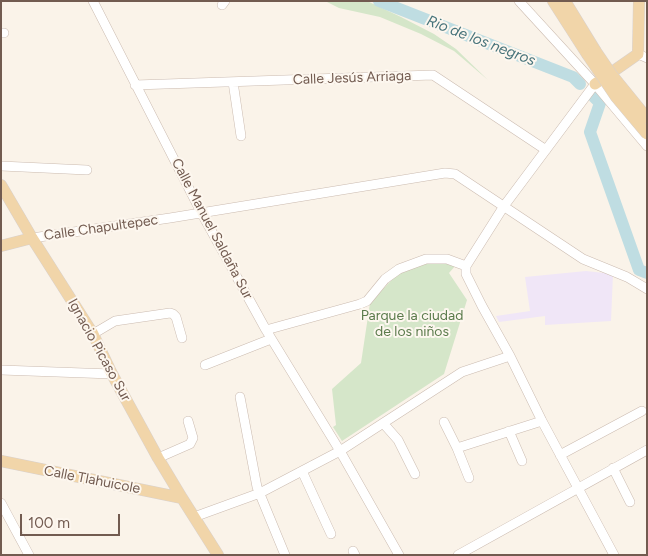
<!DOCTYPE html>
<meta charset="utf-8">
<style>
body{margin:0}
#map{position:relative;width:648px;height:556px;overflow:hidden;background:#faf3e9;font-family:Figtree,sans-serif}
canvas{display:block}
.frame{position:absolute;inset:0;border:2px solid #725b50;pointer-events:none}
.scale{position:absolute;left:20px;top:514px;width:100px;height:22px;box-sizing:border-box;border:2px solid #725b50;border-top:0;padding-left:6px;font-size:15px;line-height:18px;white-space:nowrap;color:#725b50;-webkit-text-stroke:4px #fdf7ef;paint-order:stroke}
</style>
<div id="map">
<canvas width="648" height="556"></canvas>
<div class="frame"></div>
<div class="scale">100 m</div>
</div>
<script>
const ctx = document.querySelector('canvas').getContext('2d');
ctx.lineJoin = 'round';
function fillPath(path, color) { ctx.fillStyle = color; ctx.fill(path, 'evenodd'); }
const shape = rows => new Path2D(rows.map(r => 'M' + r).join(''));
function strokePath(path, color, width, dash) { ctx.strokeStyle = color; ctx.lineWidth = width; ctx.lineCap = dash ? 'butt' : 'round'; ctx.setLineDash(dash || []); ctx.stroke(path); }
function drawText(font, color, halo, rows, align = 'center') {
  ctx.font = font + ' Figtree,sans-serif'; ctx.lineWidth = 4; ctx.setLineDash([]); ctx.textBaseline = 'middle'; ctx.strokeStyle = halo; ctx.fillStyle = color; for (const [text, x, y, turn = 0] of rows) {
    ctx.save(); ctx.translate(x, y); ctx.rotate((+turn || 0) * Math.PI / 180); ctx.textAlign = isNaN(turn) ? turn : align; if (halo) ctx.strokeText(text, 0, 0); ctx.fillText(text, 0, 0); ctx.restore();
  }
}
fillPath(shape([
 [586,271,613,274,611,321,545,325,545,316,499,322,496,316,530,311,525,277]
]), '#f0e6f7');
fillPath(shape([
 [325,1,367,1,401,17,434,34,456,49,488,80,454,51,421,34,380,17,339,8],
 [428,261,456,265,449,273,467,300,444,374,342,441,333,427,336,425,332,389,361,363,370,303,400,271]
]), '#d5e6c9');
strokePath(shape([
 [379,1,573,77,580,84],
 [594,97,600,103,590,132,639,270,647,273]
]), '#bfdde2', 12);
const minor = shape([
 [93,1,201,212,266,330,340,451,399,555],
 [519,1,595,84,647,146],
 [222,5,225,1],
 [1,33,4,33],
 [638,54,647,58],
 [233,82,241,136],
 [595,84,504,206,466,266,466,274,482,306,510,356,542,421,614,555],
 [135,85,433,75,546,150],
 [1,166,87,170],
 [32,238,170,218,445,173,455,174,583,259,627,277,647,289],
 [266,330,360,304,367,301,385,279,399,269,426,259,447,259,466,266],
 [93,334,115,321,170,313,173,314,176,317,182,338],
 [205,365,271,339],
 [1,370,112,374],
 [240,397,257,487,285,555],
 [444,422,457,448,469,478],
 [383,423,398,440,415,474],
 [509,431,522,461],
 [457,448,542,421],
 [560,455,642,411],
 [158,458,190,444,193,438,188,421],
 [613,468,630,502],
 [302,471,331,534],
 [1,503,29,555],
 [194,517,260,493,340,451,462,372,510,356],
 [353,551,355,555],
 [458,555,647,450]
]);
const major = shape([
 [553,1,587,54],
 [565,1,595,50],
 [595,84,638,54,639,1],
 [1,185,32,238,93,334,112,374,158,458,182,498,218,555],
 [1,246,32,238],
 [1,461,182,498]
]);
strokePath(minor, '#cbbbb0', 10);
strokePath(major, '#d8d1ce', 12);
strokePath(minor, '#fff', 9);
strokePath(major, '#f1d5a9', 11);
const majorBridge = shape([
 [595,50,612,75,647,118],
 [587,54,616,97,647,134]
]);
strokePath(majorBridge, '#d8d1ce', 12, []);
strokePath(majorBridge, '#f1d5a9', 11);
drawText('14px', '#725b50', '#fdf7ef', [
 ["Calle Jesús Arriaga",352,78,-2],
 ["Calle Chapultepec",101,228,-8],
 ["Calle Manuel Saldaña Sur",212,229,62],
 ["Ignacio Picaso Sur",99,350,61],
 ["Calle Tlahuicole",92,480,11]
]);
drawText('14px', '#5b7b4c', '#fdf7ef', [
 ["Parque la ciudad",412,316],
 ["de los niños",412,332]
]);
drawText('italic 15px', '#48747b', '#fdf7ef', [
 ["Rio de los negros",481,41,21]
]);
</script>
